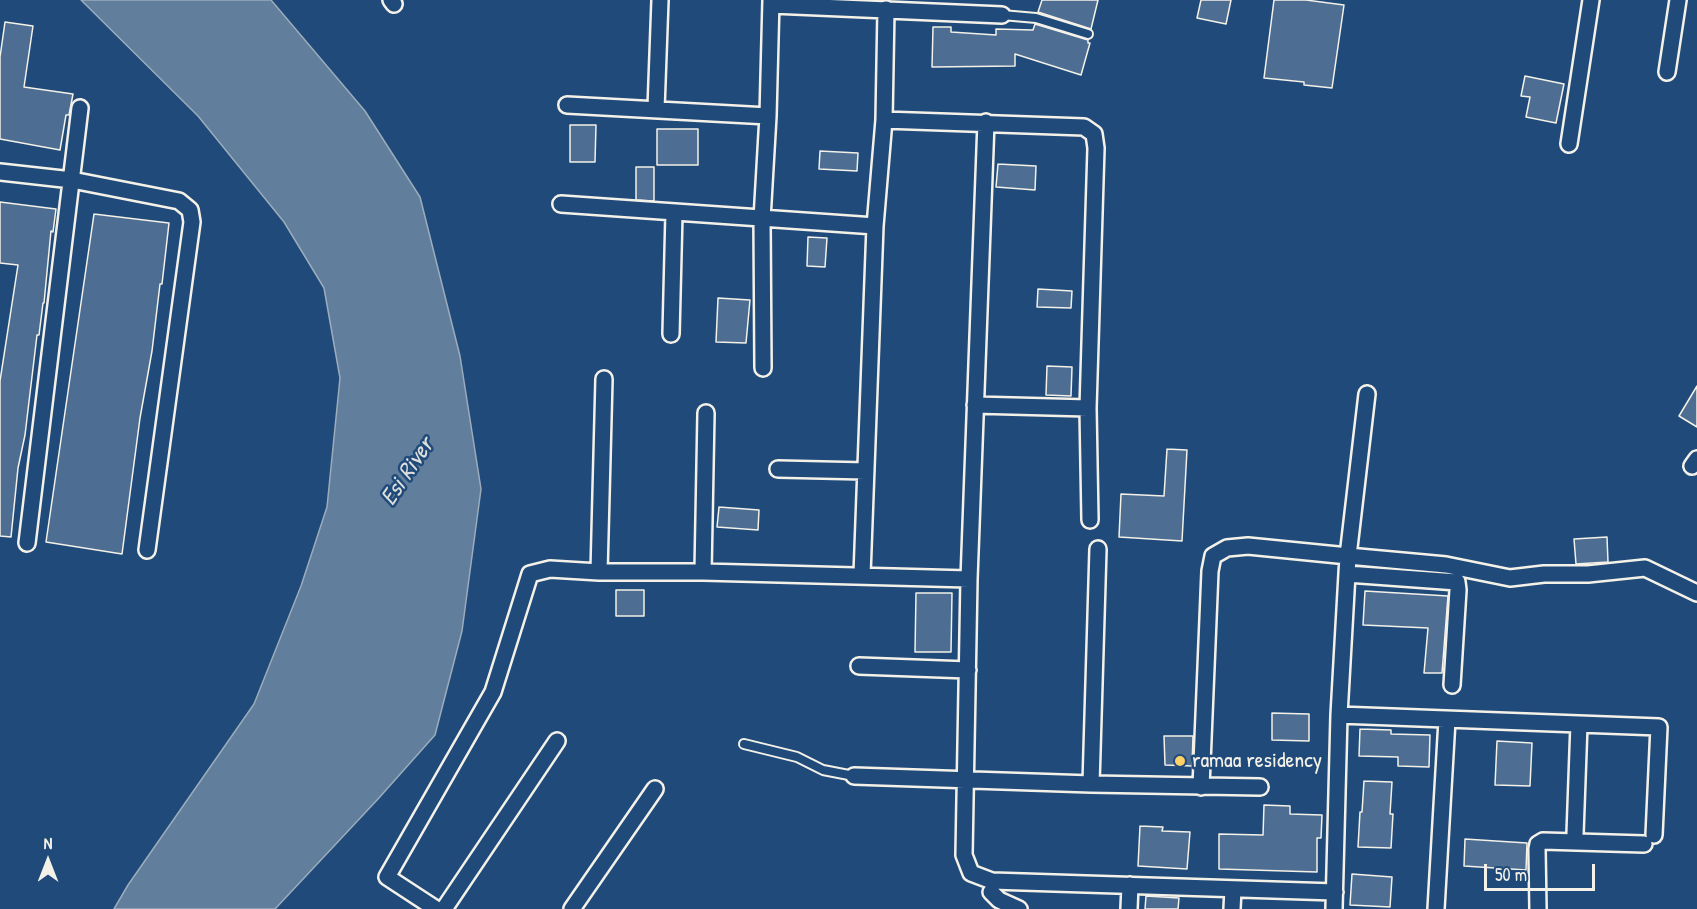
<!DOCTYPE html>
<style>
body{margin:0}
#map{position:relative;width:1697px;height:909px;overflow:hidden;background:#1f4a7a;font-family:"Patrick Hand",sans-serif}
canvas{display:block}
.north{position:absolute;left:18px;top:831px;width:60px;height:60px;-webkit-text-stroke:4px #1f4a7a;paint-order:stroke;rotate:0deg;font-size:16px;font-weight:700;line-height:24px;text-align:center;color:#f4f1e8}
.north::after{content:'';display:block;margin:auto;width:21px;height:27px;background:#f4f1e8;clip-path:polygon(50% 0,100% 100%,50% 72%,0 100%)}
.scale{position:absolute;left:1484px;top:864px;width:111px;height:27px;box-sizing:border-box;border:3px solid #f4f1e8;border-top:0;padding-left:8px;font-size:18px;line-height:21px;white-space:nowrap;color:#f4f1e8;-webkit-text-stroke:4px #1f4a7a;paint-order:stroke}
</style>
<div id="map">
<canvas width="1697" height="909"></canvas>
<div class="north">N</div>
<div class="scale">50 m</div>
</div>
<script>
const ctx = document.querySelector('canvas').getContext('2d');
ctx.lineJoin = 'round';
function fillPath(path, color) { ctx.fillStyle = color; ctx.fill(path, 'evenodd'); }
const shape = rows => new Path2D(rows.map(r => 'M' + r).join(''));
function strokePath(path, color, width, dash) { ctx.strokeStyle = color; ctx.lineWidth = width; ctx.lineCap = dash ? 'butt' : 'round'; ctx.setLineDash(dash || []); ctx.stroke(path); }
function drawText(font, color, halo, rows, align = 'center') {
  ctx.font = font + ' "Patrick Hand",sans-serif'; ctx.lineWidth = 5; ctx.setLineDash([]); ctx.textBaseline = 'middle'; ctx.strokeStyle = halo; ctx.fillStyle = color; for (const [text, x, y, turn = 0] of rows) {
    ctx.save(); ctx.translate(x, y); ctx.rotate((+turn || 0) * Math.PI / 180); ctx.textAlign = isNaN(turn) ? turn : align; if (halo) ctx.strokeText(text, 0, 0); ctx.fillText(text, 0, 0); ctx.restore();
  }
}
const water = shape([
 [81,0,271,0,365,111,420,197,460,356,481,489,462,631,435,735,378,799,275,909,114,909,128,885,254,704,301,586,327,507,340,378,324,288,284,222,198,116,81,0]
]);
fillPath(water, '#627e9d');
strokePath(water, '#9cacbb', 1.5);
const building = shape([
 [1042,0,1098,0,1091,29,1038,12,1042,0],
 [1201,0,1231,0,1226,24,1197,18,1201,0],
 [1274,0,1306,0,1344,5,1332,88,1304,85,1304,82,1264,78,1274,0],
 [5,22,33,26,24,87,73,94,69,115,66,115,60,150,0,139,0,57,5,22],
 [1035,24,1088,40,1088,43,1090,43,1081,75,1015,54,1015,66,932,67,933,27,951,27,951,32,996,35,996,29,1033,30,1035,24],
 [1525,76,1564,84,1556,123,1526,117,1530,97,1521,96,1525,76],
 [570,125,596,125,595,162,570,162,570,125],
 [657,129,698,129,698,165,657,165,657,129],
 [820,151,858,153,857,171,819,169,820,151],
 [998,164,1036,166,1035,190,996,187,998,164],
 [636,167,654,167,654,201,636,200,636,167],
 [0,202,56,209,53,232,51,231,44,303,43,303,39,335,37,335,25,435,18,468,11,537,0,536,0,381,18,265,0,263,0,202],
 [94,214,169,223,162,284,160,284,152,351,140,418,122,554,46,542,94,214],
 [808,237,827,238,825,267,807,266,808,237],
 [1038,289,1072,291,1071,308,1037,307,1038,289],
 [718,298,750,300,746,343,716,342,718,298],
 [1047,366,1072,367,1071,396,1046,395,1047,366],
 [1697,386,1697,427,1679,416,1697,386],
 [1167,449,1187,450,1182,541,1119,537,1121,494,1164,496,1167,449],
 [719,507,759,510,758,530,717,527,719,507],
 [1607,537,1608,562,1576,564,1574,539,1607,537],
 [616,590,644,590,644,616,616,616,616,590],
 [1365,591,1448,596,1442,673,1424,673,1428,628,1363,625,1365,591],
 [916,593,952,593,951,652,915,652,916,593],
 [1272,713,1309,714,1309,741,1272,740,1272,713],
 [1360,729,1391,730,1391,734,1430,735,1429,767,1398,766,1398,757,1359,756,1360,729],
 [1164,736,1193,736,1192,766,1165,765,1164,736],
 [1497,741,1532,743,1530,786,1495,785,1497,741],
 [1364,781,1392,782,1390,814,1393,814,1391,848,1358,847,1360,812,1362,812,1364,781],
 [1264,805,1290,806,1290,814,1322,815,1321,838,1317,838,1317,872,1219,869,1219,834,1263,835,1264,805],
 [1140,826,1163,827,1162,831,1190,832,1187,869,1138,866,1140,826],
 [1465,839,1527,843,1526,870,1464,866,1465,839],
 [1352,874,1392,877,1390,907,1350,905,1352,874],
 [1146,896,1179,898,1178,909,1145,909,1146,896]
]);
fillPath(building, '#4d6e92');
strokePath(building, '#f4f1e8', 1.5);
const service = shape([
 [1002,15,1036,18,1088,34],
 [744,744,797,757,823,770,854,776]
]);
const minor = shape([
 [391,0,394,4],
 [772,5,1002,15],
 [1667,72,1678,0],
 [567,105,768,116],
 [656,109,660,0],
 [884,120,1084,127,1094,134,1096,148,1088,408,1090,520],
 [986,122,969,579,964,855,971,873,992,881,1335,892],
 [1569,144,1591,0],
 [0,172,72,180,179,201,190,210,192,222,147,550],
 [561,204,875,226],
 [671,334,674,213],
 [763,368,762,219,768,116,771,0],
 [975,405,1088,408],
 [1692,466,1697,459],
 [778,469,866,471],
 [27,543,80,108],
 [599,572,604,379],
 [703,572,706,413],
 [1347,574,1457,582,1458,590,1452,685],
 [862,575,875,226,884,120,886,9],
 [859,666,968,670],
 [1339,715,1659,727,1654,835],
 [854,776,1091,784,1260,787],
 [1091,784,1098,549],
 [1201,787,1210,571,1213,556,1227,548,1248,546,1348,556,1367,394],
 [1575,834,1579,724],
 [991,892,999,900,1019,909],
 [436,909,387,877,493,692,530,574,550,569,599,572,703,572,969,579],
 [444,909,557,741],
 [572,909,655,789],
 [1129,909,1130,885],
 [1232,909,1233,889],
 [1334,909,1339,715,1348,556,1446,565,1510,578,1544,574,1588,574,1645,568,1697,593],
 [1436,909,1447,720],
 [1538,909,1537,849,1538,844,1543,841,1644,844]
]);
strokePath(service, '#f4f1e8', 12);
strokePath(minor, '#f4f1e8', 20);
strokePath(service, '#1f4a7a', 8);
strokePath(minor, '#1f4a7a', 15);
for (const [x, y, r, color] of [
 [1180,761,6,"#ffd166"]
]) { const dot = new Path2D(); dot.arc(x, y, r, 0, 2 * Math.PI); ctx.fillStyle = color; ctx.fill(dot); strokePath(dot, '#1f4a7a', 2); }
drawText('22px', '#f4f1e8', '#1f4a7a', [
 ["ramaa residency",1192,761]
], 'left');
drawText('italic 24px', '#dee0dd', '#1f4a7a', [
 ["Esi River",408,472,-56]
]);
</script>
